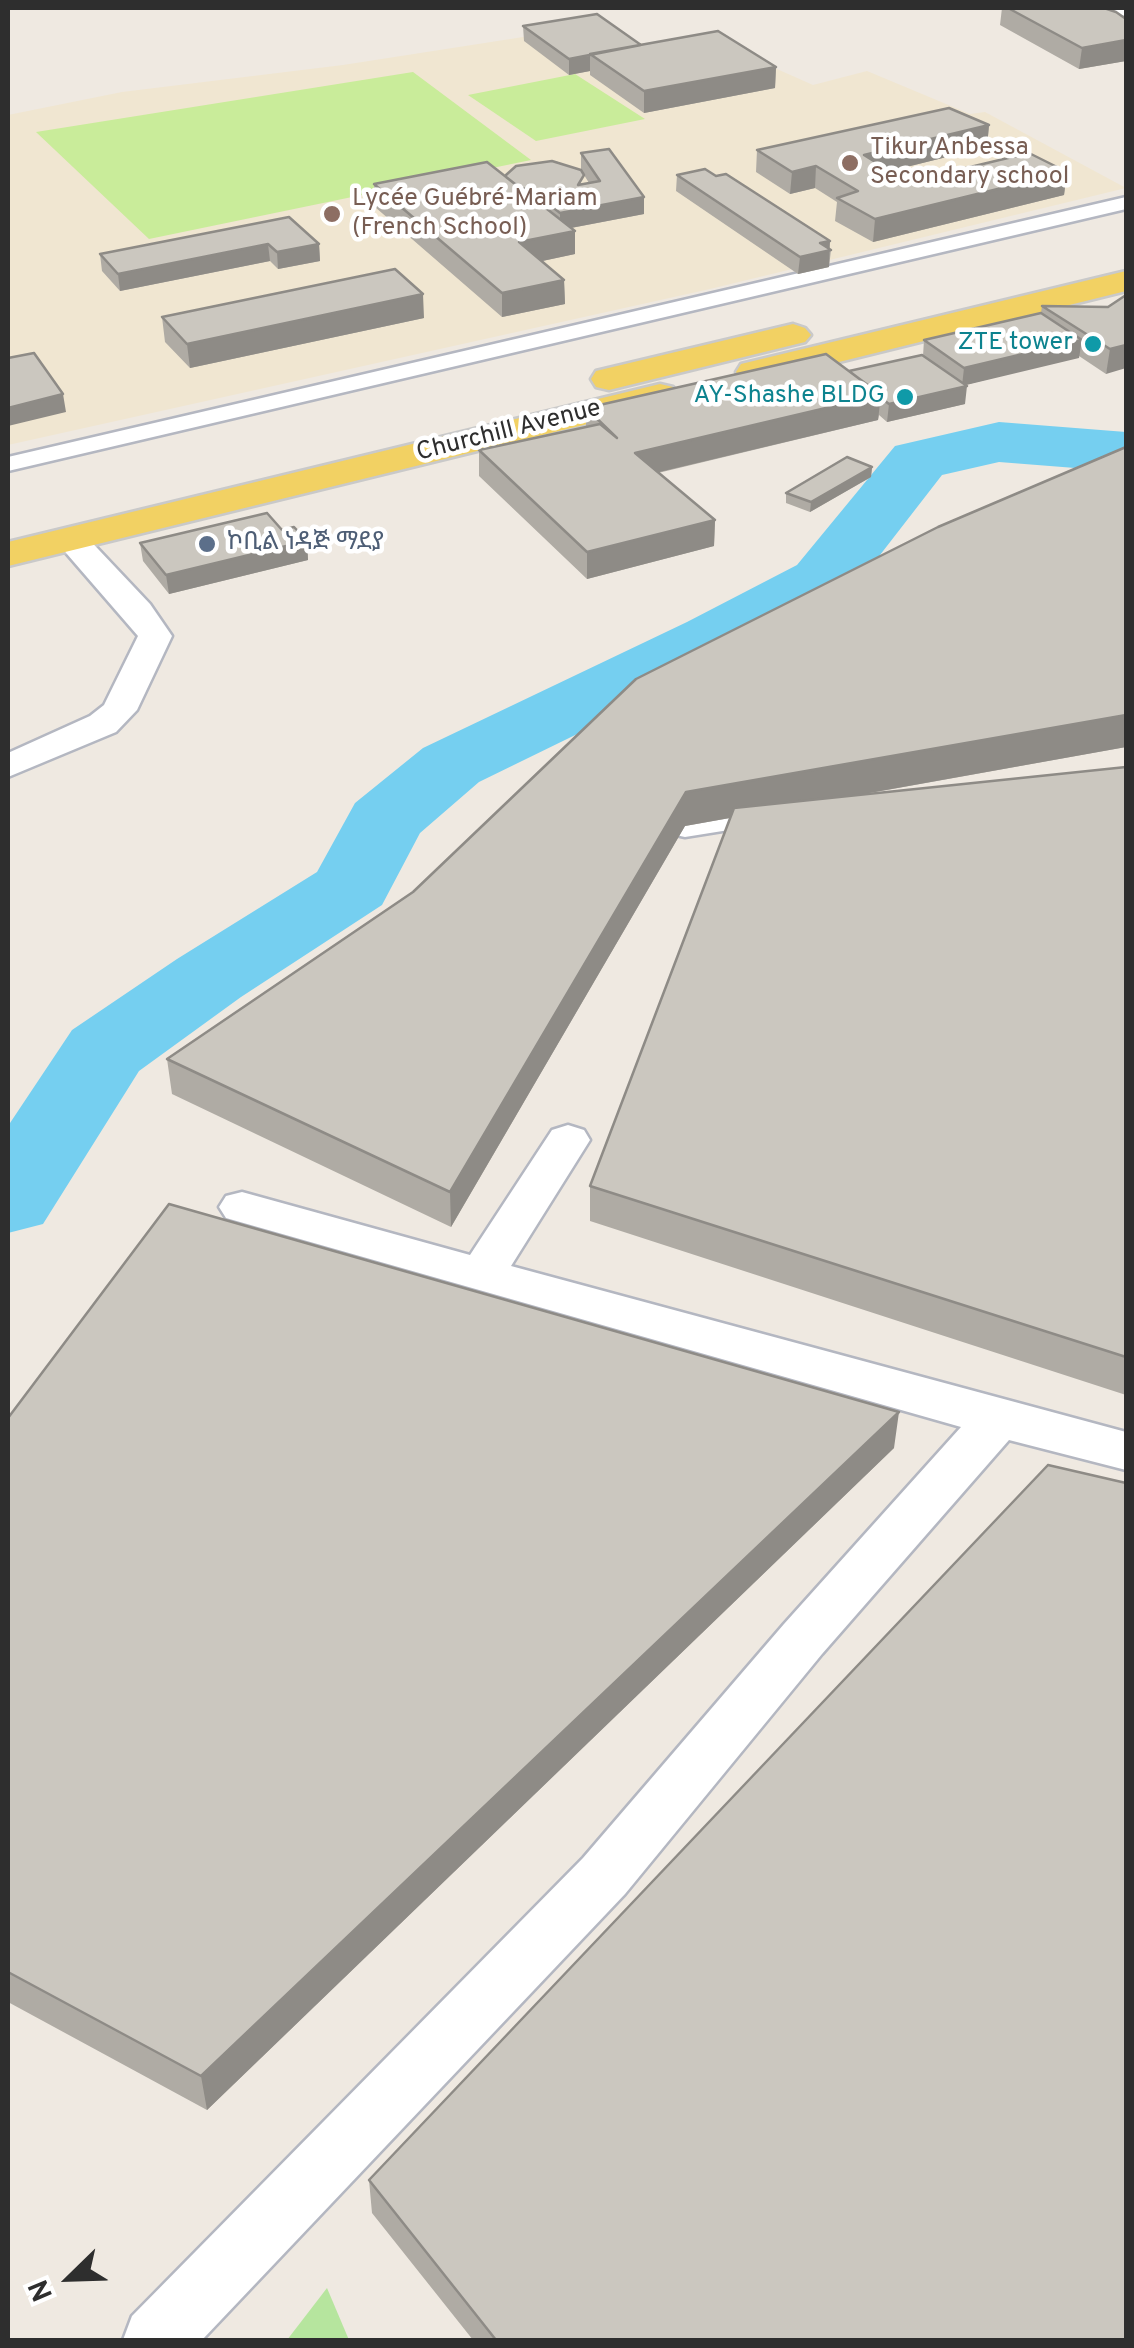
<!DOCTYPE html>
<meta charset="utf-8">
<style>
body{margin:0}
#map{position:relative;width:1134px;height:2348px;overflow:hidden;background:#efe9e1;font-family:Overpass,sans-serif}
canvas{display:block}
.frame{position:absolute;inset:0;border:10px solid #2e2e2e;pointer-events:none}
.north{position:absolute;left:20px;top:2228px;width:100px;height:100px;-webkit-text-stroke:8px #fff;paint-order:stroke;rotate:247deg;font-size:28px;font-weight:700;line-height:40px;text-align:center;color:#2e2e2e}
.north::after{content:'';display:block;margin:auto;width:35px;height:45px;background:#2e2e2e;clip-path:polygon(50% 0,100% 100%,50% 72%,0 100%)}
</style>
<div id="map">
<canvas width="1134" height="2348"></canvas>
<div class="frame"></div>
<div class="north">N</div>
</div>
<script>
const ctx = document.querySelector('canvas').getContext('2d');
ctx.lineJoin = 'round';
function fillPath(path, color) { ctx.fillStyle = color; ctx.fill(path, 'evenodd'); }
const shape = rows => new Path2D(rows.map(r => 'M' + r).join(''));
function strokePath(path, color, width, dash) { ctx.strokeStyle = color; ctx.lineWidth = width; ctx.lineCap = dash ? 'butt' : 'round'; ctx.setLineDash(dash || []); ctx.stroke(path); }
function drawText(font, color, halo, rows, align = 'center') {
  ctx.font = font + ' Overpass,"Noto Sans Ethiopic",sans-serif'; ctx.lineWidth = 9; ctx.setLineDash([]); ctx.textBaseline = 'middle'; ctx.strokeStyle = halo; ctx.fillStyle = color; for (const [text, x, y, turn = 0] of rows) {
    ctx.save(); ctx.translate(x, y); ctx.rotate((+turn || 0) * Math.PI / 180); ctx.textAlign = isNaN(turn) ? turn : align; if (halo) ctx.strokeText(text, 0, 0); ctx.fillText(text, 0, 0); ctx.restore();
  }
}
fillPath(shape([
 [594,26,665,52,707,38,813,85,867,71,970,114,985,112,1126,188,710,289,8,445,8,115,122,92,343,65]
]), '#f0e6d1');
fillPath(shape([
 [327,2288,349,2340,287,2340]
]), '#b6e59e');
fillPath(shape([
 [413,72,531,160,149,239,36,132],
 [575,74,645,119,536,141,468,95]
]), '#c9ec9a');
fillPath(shape([
 [999,422,1126,432,1126,472,999,462,942,475,849,595,741,654,479,782,420,833,382,905,241,997,139,1071,43,1224,8,1233,8,1126,72,1030,177,959,317,872,355,803,423,748,687,622,797,565,895,446,999,422]
]), '#75cff0');
const pedestrian = shape([
 [1126,197,1126,209,8,471,8,457,1126,197]
]);
const minor = shape([
 [70,529,82,532,150,604,172,636,137,710,116,732,8,777,8,753,90,716,104,705,138,636,54,539,58,532,70,529],
 [791,799,804,802,810,810,804,818,685,837,671,834,666,826,671,818,685,815,791,799],
 [568,1125,584,1130,590,1140,511,1266,1126,1432,1126,1470,1009,1440,822,1654,625,1894,202,2340,123,2340,132,2316,583,1858,784,1624,961,1427,226,1218,219,1207,226,1196,242,1192,470,1255,552,1130,568,1125]
]);
const tertiary = shape([
 [1111,8,1126,8,1126,16,1115,14,1111,8]
]);
const primary = shape([
 [1126,271,1126,291,754,383,741,380,736,372,741,364,1126,271],
 [793,324,805,328,811,335,805,342,609,390,596,387,591,379,596,371,793,324],
 [660,384,673,387,678,395,673,403,8,566,8,542,660,384]
]);
strokePath(pedestrian, '#b4b7c1', 5);
strokePath(minor, '#b4b7c1', 5);
strokePath(tertiary, '#b4b7c1', 5);
strokePath(primary, '#c9c9c9', 5);
fillPath(pedestrian, '#fff');
fillPath(minor, '#fff');
fillPath(tertiary, '#fff');
fillPath(primary, '#f2d163');
fillPath(shape([
 [1002,8,1104,8,1126,19,1126,61,1079,69,1000,25],
 [523,26,776,67,775,88,644,113,590,75,590,71,569,75,524,41],
 [989,125,987,147,890,171,907,182,1067,172,1064,195,873,242,835,221,837,202,815,188,790,194,756,172,757,150],
 [581,153,644,214,571,228,575,254,542,261,564,280,565,304,502,317,375,207,374,184,506,177,584,184,589,183,581,170],
 [677,175,829,249,831,250,829,267,798,274,676,191],
 [289,217,319,244,320,261,278,269,270,261,120,291,102,271,100,254],
 [1126,295,1106,374,1079,356,965,385,965,404,887,422,879,415,878,420,658,473,715,520,714,546,587,579,479,476,479,450,586,427,586,408,849,371,923,356,924,340,1041,313,1042,306,1108,307],
 [162,317,424,318,190,368,165,342],
 [872,467,871,477,810,512,786,503,786,493],
 [307,541,308,560,169,594,143,561,140,543],
 [636,679,1126,747,859,795,1126,767,1126,1395,590,1221,590,1186,730,818,685,826,451,1227,172,1094,167,1059,413,892],
 [8,1418,894,1448,207,2110,8,2002],
 [369,2180,1126,2340,473,2340,372,2213]
]), '#afaba4');
fillPath(shape([
 [1126,40,1126,61,1079,69,1082,48],
 [590,56,590,71,569,75,569,59],
 [776,67,775,88,644,113,644,91],
 [989,125,987,147,862,178,864,155],
 [816,166,815,188,790,194,792,172],
 [1067,172,1064,195,873,242,875,219],
 [644,197,644,214,560,230,560,213],
 [575,231,575,254,519,266,519,242],
 [830,241,829,267,798,274,800,257,820,243],
 [268,244,270,261,120,291,118,274],
 [319,244,320,261,278,269,277,252],
 [564,280,565,304,502,317,502,293],
 [423,294,424,318,190,368,187,344],
 [1082,340,1079,358,962,386,964,368],
 [1126,345,1126,368,1106,374,1110,349],
 [967,386,965,404,887,422,889,404],
 [63,394,66,412,8,426,8,408],
 [881,395,878,420,634,478,635,453],
 [872,467,871,477,810,512,811,502],
 [715,520,714,546,587,579,587,552],
 [307,541,308,560,169,594,166,575],
 [1126,715,1126,747,685,826,451,1227,450,1192,686,792],
 [899,1412,894,1448,207,2110,201,2076]
]), '#8e8b86');
const building = shape([
 [1008,8,1104,8,1116,12,1126,19,1126,40,1082,48,1008,8],
 [597,14,641,45,569,59,523,26,597,14],
 [718,31,776,67,644,91,590,54,718,31],
 [949,108,989,125,864,155,907,182,1029,153,1067,172,875,219,837,198,858,191,816,166,792,172,757,150,949,108],
 [609,149,644,197,560,213,535,193,540,191,520,188,506,177,506,175,516,166,552,161,581,170,584,175,578,185,600,181,581,153,609,149],
 [487,162,575,231,519,242,564,280,502,293,374,184,487,162],
 [705,169,716,176,726,174,830,241,820,243,831,250,800,257,677,175,705,169],
 [289,217,319,244,277,252,268,244,118,274,100,254,289,217],
 [395,269,423,294,187,344,162,317,395,269],
 [1126,295,1126,345,1110,349,1042,306,1108,307,1126,295],
 [1041,313,1082,340,964,368,924,340,1041,313],
 [34,353,63,394,8,408,8,358,34,353],
 [826,354,881,395,635,453,715,520,587,552,479,450,600,424,617,438,586,408,826,354],
 [922,355,967,386,889,404,880,397,881,395,849,371,922,355],
 [1126,447,1126,715,686,792,450,1192,167,1059,413,892,636,679,938,527,1126,447],
 [847,457,872,467,811,502,786,493,847,457],
 [267,513,282,530,294,527,307,541,166,575,140,543,267,513],
 [1126,767,1126,1357,590,1186,734,808,1126,767],
 [169,1204,899,1412,201,2076,8,1972,8,1418,169,1204],
 [1048,1465,1126,1483,1126,2340,496,2340,369,2180,1048,1465]
]);
fillPath(building, '#cbc7bf');
strokePath(building, '#8e8b86', 2.5);
for (const [x, y, r, color] of [
 [850,163,10,"#8d6e63"],
 [332,214,10,"#8d6e63"],
 [1093,344,10,"#0f9aa8"],
 [905,397,10,"#0f9aa8"],
 [207,544,10,"#5c6f8a"]
]) { const dot = new Path2D(); dot.arc(x, y, r, 0, 2 * Math.PI); ctx.fillStyle = color; ctx.fill(dot); strokePath(dot, '#fff', 4); }
drawText('25px', '#785e54', '#fff', [
 ["Tikur Anbessa",870,149],
 ["Secondary school",870,178],
 ["Lycée Guébré-Mariam",352,200],
 ["(French School)",352,229]
], 'left');
drawText('25px', '#0d838f', '#fff', [
 ["ZTE tower",1073,344],
 ["AY-Shashe BLDG",885,397]
], 'right');
drawText('25px', '#2e2e2e', '#fff', [
 ["Churchill Avenue",509,432,-14]
]);
drawText('25px', '#4e5e75', '#fff', [
 ["ኮቢል ነዳጅ ማደያ",227,544]
], 'left');
</script>
